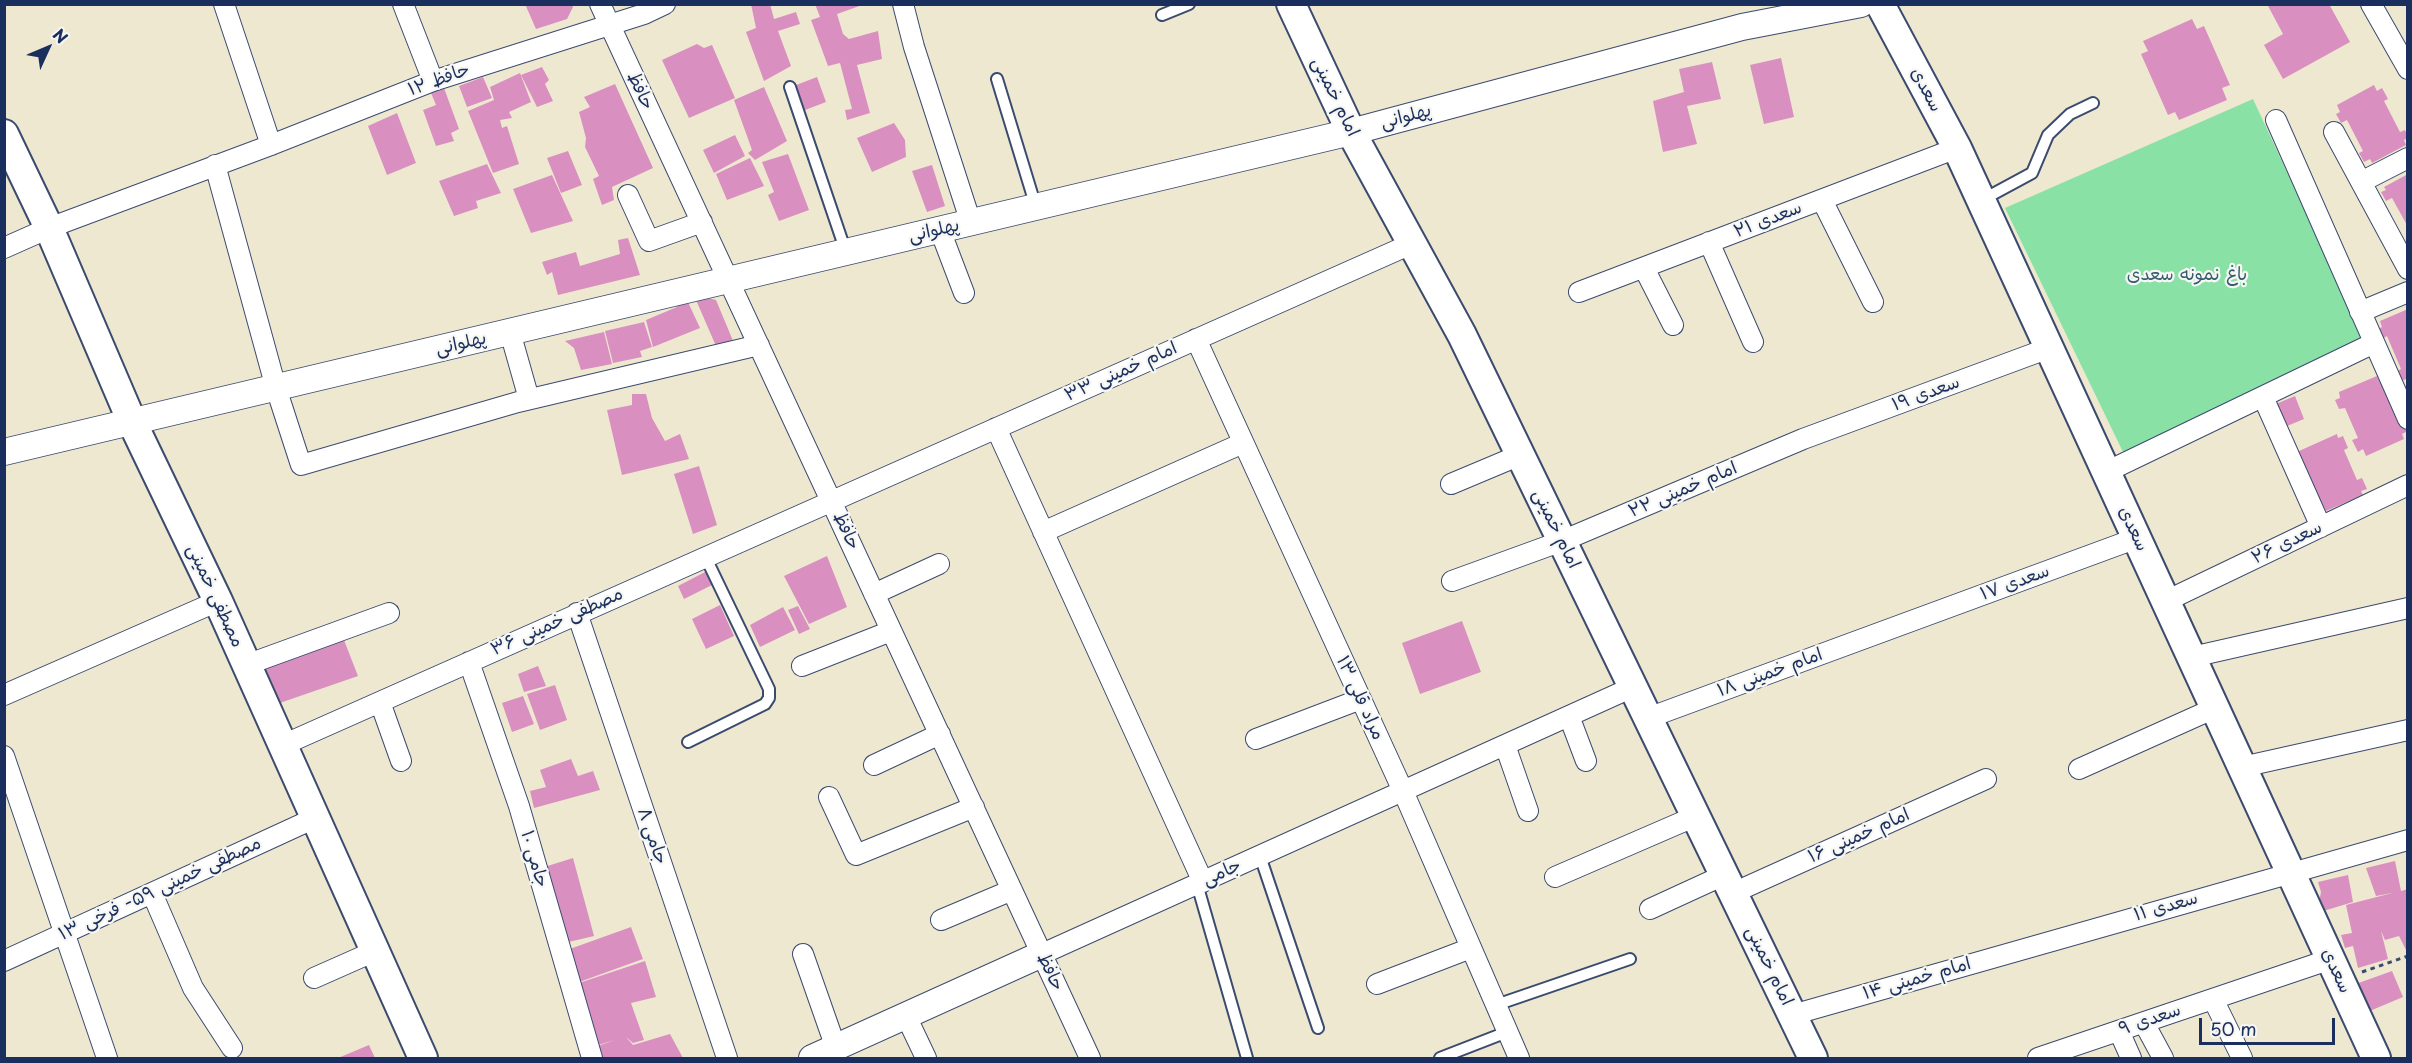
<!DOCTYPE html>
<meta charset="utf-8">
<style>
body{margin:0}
#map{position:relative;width:2412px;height:1063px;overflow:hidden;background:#eee8d0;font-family:"Playpen Sans",sans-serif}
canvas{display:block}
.frame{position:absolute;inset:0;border:6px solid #1b2f5e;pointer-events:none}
.north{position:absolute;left:18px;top:18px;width:60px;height:60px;-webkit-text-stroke:4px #f6f6f2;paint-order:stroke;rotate:46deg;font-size:16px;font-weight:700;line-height:24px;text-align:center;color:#1b2f5e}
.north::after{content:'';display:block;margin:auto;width:21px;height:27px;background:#1b2f5e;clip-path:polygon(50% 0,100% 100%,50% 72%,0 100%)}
.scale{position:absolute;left:2199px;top:1018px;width:136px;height:27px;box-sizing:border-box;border:3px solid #1b2f5e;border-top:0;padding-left:8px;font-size:18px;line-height:21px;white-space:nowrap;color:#1b2f5e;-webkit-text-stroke:4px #f6f6f2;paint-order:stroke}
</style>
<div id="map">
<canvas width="2412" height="1063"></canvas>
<div class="frame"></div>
<div class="north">N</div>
<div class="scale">50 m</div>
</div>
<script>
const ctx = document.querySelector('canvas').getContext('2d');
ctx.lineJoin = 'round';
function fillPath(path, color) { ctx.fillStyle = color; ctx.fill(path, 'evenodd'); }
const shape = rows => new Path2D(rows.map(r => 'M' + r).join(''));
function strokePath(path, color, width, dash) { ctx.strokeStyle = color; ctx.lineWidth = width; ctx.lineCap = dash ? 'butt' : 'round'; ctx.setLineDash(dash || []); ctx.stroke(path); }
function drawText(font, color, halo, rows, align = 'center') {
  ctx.font = font + ' "Playpen Sans","Playpen Sans Arabic",sans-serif'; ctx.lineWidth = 4.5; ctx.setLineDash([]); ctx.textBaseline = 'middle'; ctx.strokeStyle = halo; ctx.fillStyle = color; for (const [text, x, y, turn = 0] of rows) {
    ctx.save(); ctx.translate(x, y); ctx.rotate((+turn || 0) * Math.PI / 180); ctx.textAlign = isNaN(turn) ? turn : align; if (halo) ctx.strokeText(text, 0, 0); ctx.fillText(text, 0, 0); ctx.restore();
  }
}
fillPath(shape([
 [2253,99,2364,338,2124,454,2005,208]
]), '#89e1a6');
fillPath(shape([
 [525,4,572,4,573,7,567,19,536,29],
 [751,4,770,4,774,19,796,12,800,24,778,31,791,66,764,81,746,32,756,28],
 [815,4,865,4,837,14,843,34,849,39,878,31,882,59,857,65,870,113,847,120,845,110,852,109,840,63,828,66,811,20,820,17],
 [2267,4,2329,4,2350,42,2283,79,2264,45,2283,34],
 [2192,19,2197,29,2204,26,2230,85,2222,88,2227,100,2179,120,2175,112,2168,115,2141,54,2148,51,2143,41],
 [697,44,704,48,712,45,735,98,689,118,662,60],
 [1781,58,1794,117,1764,124,1750,65],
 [1712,62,1721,99,1687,106,1697,144,1663,152,1653,101,1684,92,1679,69],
 [542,67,549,80,545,84,553,101,537,107,521,75],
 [520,73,531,102,509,112,512,118,500,120,502,128,507,126,519,164,493,173,468,111,494,100,490,87],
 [483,77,492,98,467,107,459,86],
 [817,77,826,102,800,112,791,87],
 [615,84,653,168,612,187,614,200,602,205,593,179,599,176,585,147,586,138,579,112,590,107,584,97],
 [2374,85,2377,91,2382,88,2388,99,2384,101,2400,132,2405,130,2408,138,2404,140,2406,145,2372,163,2370,159,2364,162,2359,153,2363,151,2347,120,2341,123,2336,114,2340,112,2337,105],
 [764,87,787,141,755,160,748,153,752,150,734,100],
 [444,88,459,129,451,133,454,141,436,146,423,110,436,105,431,93],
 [397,113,416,163,387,175,368,126],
 [894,123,905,140,906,157,872,172,857,138],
 [735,135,745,156,714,173,703,150],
 [568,151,582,185,561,193,547,158],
 [788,154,809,210,779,221,768,195,774,192,762,162],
 [750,158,764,186,727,200,716,174],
 [487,164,501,193,476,201,478,208,454,216,439,181],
 [932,165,945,206,927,212,912,171],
 [2408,174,2408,227,2392,198,2386,201,2381,192,2386,190,2384,187],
 [552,175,573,221,531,233,513,189],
 [628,238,640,275,558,295,552,272,547,275,542,262,576,252,580,266,620,254,618,240],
 [704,297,716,300,736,348,719,353,696,300],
 [687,300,700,328,653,347,646,320,677,307,675,303],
 [2408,309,2408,383,2406,379,2402,381,2397,371,2401,369,2387,336,2382,339,2378,329,2382,327,2380,321],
 [644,322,652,347,640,351,642,357,613,363,605,331],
 [604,332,612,364,581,370,574,348,565,341],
 [2377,376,2379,380,2385,378,2390,388,2385,391,2398,421,2404,419,2408,431,2402,434,2404,439,2366,456,2363,449,2358,452,2352,440,2358,438,2345,408,2339,409,2335,400,2340,398,2339,392],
 [632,394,646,394,652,418,665,441,680,434,689,459,622,475,607,410,632,405],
 [2295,396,2304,419,2280,429,2271,406],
 [2337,434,2338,438,2343,436,2348,448,2344,450,2357,480,2362,478,2367,489,2361,491,2363,495,2326,511,2323,505,2319,507,2316,499,2319,498,2304,464,2300,465,2297,458,2301,456,2299,451],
 [699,466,717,525,693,534,674,474],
 [827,556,847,607,809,624,784,576],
 [707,571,714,584,684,599,678,586],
 [720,605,734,636,706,649,692,619],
 [798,606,810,629,799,634,788,610],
 [783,607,795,630,760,647,750,625],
 [1462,621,1481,672,1420,694,1402,643],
 [342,635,358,676,274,705,256,664],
 [538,666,546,686,524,692,518,674],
 [555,685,567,720,540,730,527,694],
 [523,696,534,724,512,732,502,703],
 [571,759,578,776,593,771,600,790,534,808,530,791,546,787,540,770],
 [573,858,594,936,560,944,538,869],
 [2395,861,2401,891,2408,889,2408,954,2399,936,2385,940,2381,931,2388,959,2358,968,2353,946,2345,948,2341,935,2352,933,2346,905,2392,893,2376,896,2366,868],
 [2348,875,2353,902,2317,913,2321,892,2318,882],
 [631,927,643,959,571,985,567,950],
 [645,961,656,997,631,1003,644,1040,633,1043,626,1037,633,1045,670,1034,683,1058,596,1058,592,1048,615,1040,595,1046,573,985],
 [2392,971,2403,997,2365,1013,2353,985],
 [369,1045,375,1058,338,1058]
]), '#d990c0');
const service = shape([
 [1162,15,1189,4],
 [997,79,1036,207],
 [790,87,846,252],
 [1982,200,2032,173,2048,135,2070,114,2093,103],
 [688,742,765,704,769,698,769,689,705,556],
 [1260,856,1318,1028],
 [1197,884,1247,1058],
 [1496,1005,1630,959],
 [1440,1058,1507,1032]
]);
const minor = shape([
 [224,4,271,145],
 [403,4,433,81],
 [600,4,1090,1058],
 [903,4,914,47,971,223],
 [2371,4,2408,69],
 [2276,120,2408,419],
 [2334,132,2408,269],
 [215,165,276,388,301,465,518,402,759,345],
 [2361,182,2408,158],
 [628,195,649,241,702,222],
 [1822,200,1873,302],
 [940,230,964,293],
 [1709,242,1753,342],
 [4,248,49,228,271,145,433,81,644,14,665,4],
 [1644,268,1673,325],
 [1579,292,1957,148],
 [2360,312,2408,292],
 [510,332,529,399],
 [1196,339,1403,791,1519,1058],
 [2263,397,2321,527],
 [996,428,1203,882],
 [2106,472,2374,343],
 [1451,484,1520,455],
 [1043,532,1243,443],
 [1452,581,1562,541,1803,439,2049,348],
 [874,594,939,564],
 [2166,601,2408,485],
 [577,613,727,1058],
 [2192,657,2408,608],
 [469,662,519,806,592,1058],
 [246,665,389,613],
 [802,666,891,631],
 [4,695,218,601],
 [380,702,401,761],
 [1569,716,1586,761],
 [1648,718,2137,538],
 [1256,739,1361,699],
 [283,745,1411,244],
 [1505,745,1528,811],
 [4,756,107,1058],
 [874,765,940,734],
 [2242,767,2408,730],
 [2079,769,2215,708],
 [829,797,856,855,974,807],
 [1555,877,1696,816],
 [152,893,193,988,232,1048],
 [1733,893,1986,779],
 [1650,909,1724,875],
 [941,920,1012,890],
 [803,954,836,1048],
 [1042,954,1633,687],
 [4,961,315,818],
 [314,978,375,951],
 [1377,984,1471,948],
 [2213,999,2242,1058],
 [1792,1015,2408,840],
 [906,1016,926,1058],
 [2144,1023,2163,1058],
 [2119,1031,2131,1058],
 [2038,1058,2331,959]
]);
const tertiary = shape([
 [4,452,1351,132,1742,27,1861,4],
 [812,1058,1042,954]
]);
const secondary = shape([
 [1291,4,1351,132,1462,335,1813,1058],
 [1880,4,1957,148,2376,1058],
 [4,134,49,228,132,422,218,601,423,1058]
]);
strokePath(service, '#3b4b6f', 14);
strokePath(minor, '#3b4b6f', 22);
strokePath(tertiary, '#3b4b6f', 28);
strokePath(secondary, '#3b4b6f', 32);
strokePath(shape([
 [2362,972,2408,956]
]), '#3b4b6f', 3, [4.5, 4.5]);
strokePath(service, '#fff', 10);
strokePath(minor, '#fff', 20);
strokePath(tertiary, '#fff', 26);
strokePath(secondary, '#fff', 28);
drawText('18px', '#1b2f5e', '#f6f6f2', [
 ["حافظ ۱۲",439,80,-20],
 ["سعدی",1926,90,62],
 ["حافظ",640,91,65],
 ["امام خمینی",1335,97,64],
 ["پهلوانی",1406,117,-15],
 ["سعدی ۲۱",1768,220,-21],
 ["پهلوانی",934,231,-13],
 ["پهلوانی",461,344,-13],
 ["امام خمینی ۳۳",1121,372,-24],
 ["سعدی ۱۹",1926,394,-20],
 ["امام خمینی ۲۲",1683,490,-23],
 ["امام خمینی",1556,529,64],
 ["سعدی",2133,529,65],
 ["حافظ",846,531,65],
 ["سعدی ۲۶",2287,543,-26],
 ["سعدی ۱۷",2015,583,-20],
 ["مصطفی خمینی",215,596,65],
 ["مصطفی خمینی ۳۶",557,622,-24],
 ["امام خمینی ۱۸",1770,673,-20],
 ["مراد قلی ۱۳",1360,698,65],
 ["جامی ۸",652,836,71],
 ["امام خمینی ۱۶",1859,836,-24],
 ["جامی ۱۰",534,859,74],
 ["جامی",1222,873,-24],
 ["مصطفی خمینی ۵۹- فرخی ۱۳",160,889,-25],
 ["سعدی ۱۱",2166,907,-16],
 ["امام خمینی",1769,966,64],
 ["سعدی",2336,971,65],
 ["حافظ",1050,972,65],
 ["امام خمینی ۱۴",1917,979,-16],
 ["سعدی ۹",2150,1020,-19]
]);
drawText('18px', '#365c70', '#f6f6f2', [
 ["باغ نمونه سعدی",2187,275]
]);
</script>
